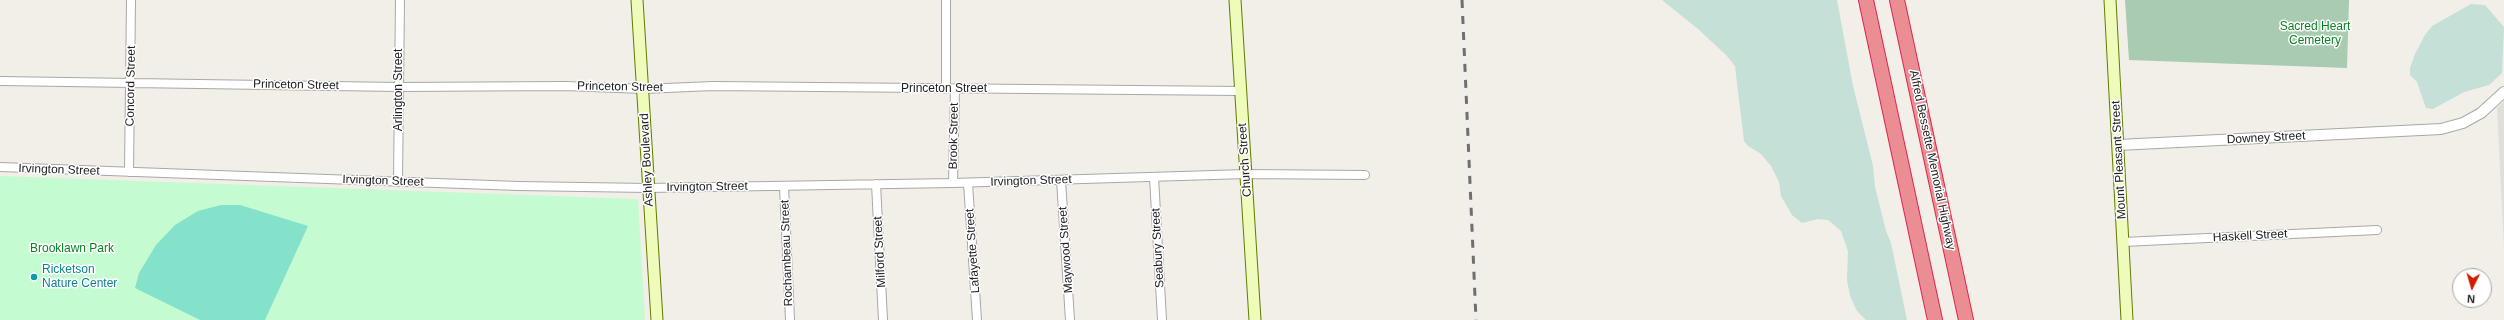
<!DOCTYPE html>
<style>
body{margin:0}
#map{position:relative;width:2504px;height:320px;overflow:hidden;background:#f1efe7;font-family:Helvetica,sans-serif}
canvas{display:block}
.north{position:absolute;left:2452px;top:268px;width:40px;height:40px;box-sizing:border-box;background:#fff;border:1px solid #a6a6a6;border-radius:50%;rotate:185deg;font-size:11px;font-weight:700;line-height:16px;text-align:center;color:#212121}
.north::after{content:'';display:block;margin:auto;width:14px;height:18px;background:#d21c00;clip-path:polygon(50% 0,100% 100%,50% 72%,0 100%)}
</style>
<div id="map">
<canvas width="2504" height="320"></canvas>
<div class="north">N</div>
</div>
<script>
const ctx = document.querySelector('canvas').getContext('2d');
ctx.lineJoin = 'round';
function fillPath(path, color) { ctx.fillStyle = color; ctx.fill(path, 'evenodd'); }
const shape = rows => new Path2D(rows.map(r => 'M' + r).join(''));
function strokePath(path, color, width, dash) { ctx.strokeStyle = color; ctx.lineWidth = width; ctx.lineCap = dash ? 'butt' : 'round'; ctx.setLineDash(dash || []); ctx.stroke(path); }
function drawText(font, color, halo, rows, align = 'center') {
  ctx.font = font + ' Helvetica,sans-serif'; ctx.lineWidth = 3; ctx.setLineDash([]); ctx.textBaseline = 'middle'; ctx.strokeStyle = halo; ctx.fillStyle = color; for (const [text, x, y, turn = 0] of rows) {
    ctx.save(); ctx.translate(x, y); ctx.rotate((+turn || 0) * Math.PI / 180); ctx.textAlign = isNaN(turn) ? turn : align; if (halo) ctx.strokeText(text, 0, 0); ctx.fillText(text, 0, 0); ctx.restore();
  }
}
fillPath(shape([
 [2504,101,2504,248,2497,108]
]), '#e0dfd9');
fillPath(shape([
 [1662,0,1837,0,1853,86,1873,166,1875,187,1886,231,1891,243,1907,320,1866,320,1857,311,1850,296,1847,280,1848,251,1841,231,1828,220,1818,219,1802,223,1792,215,1781,196,1779,182,1771,166,1761,154,1748,146,1744,141,1735,66,1726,55,1698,29],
 [2471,4,2485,5,2504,27,2502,73,2489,85,2464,92,2433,109,2426,108,2417,82,2410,75,2410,68,2415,54,2425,35,2432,26]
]), '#c4e0d7');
fillPath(shape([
 [2125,0,2349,0,2347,68,2129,60]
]), '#a8cbb2');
fillPath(shape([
 [0,176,638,199,645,320,0,320]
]), '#c5fbd0');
fillPath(shape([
 [221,205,240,205,308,226,265,320,200,320,135,288,139,273,156,245,175,225,198,211]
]), '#84e1ca');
const minor = shape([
 [946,0,946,89],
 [0,81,399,87,565,86,643,89,713,86,1240,91],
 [0,167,518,186,648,188,953,183,1246,174,1365,175],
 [129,172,131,0],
 [1154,177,1162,320],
 [1061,180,1070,320],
 [398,181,400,0],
 [953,183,955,89],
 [968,183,977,320],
 [876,184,883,320],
 [784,186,790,320],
 [2123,242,2377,230]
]);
const tertiary = shape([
 [2118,145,2441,129,2463,123,2481,113,2504,92]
]);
const secondary = shape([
 [637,0,657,320],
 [1235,0,1255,320],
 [2110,0,2127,320]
]);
const motorway = shape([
 [1866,0,1935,320],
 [1897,0,1966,320]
]);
strokePath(minor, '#a8a8a8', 10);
strokePath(tertiary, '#a8a8a8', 12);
strokePath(secondary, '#607d02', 13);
strokePath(motorway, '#e0244b', 16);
strokePath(minor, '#fff', 8);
strokePath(tertiary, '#fff', 10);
strokePath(secondary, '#effbbb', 11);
strokePath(motorway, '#ea8e93', 14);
strokePath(shape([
 [1462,0,1476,320]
]), '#6f6f6f', 3, [8, 8]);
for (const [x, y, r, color] of [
 [34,277,4,"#0f9aa8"]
]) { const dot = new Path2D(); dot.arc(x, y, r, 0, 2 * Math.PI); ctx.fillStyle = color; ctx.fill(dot); strokePath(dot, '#fff', 1.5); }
drawText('12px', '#098424', '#fff', [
 ["Sacred Heart",2315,27],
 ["Cemetery",2315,41],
 ["Brooklawn Park",72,249]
]);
drawText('12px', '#212121', '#fff', [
 ["Princeton Street",296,85,1],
 ["Concord Street",131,86,-89],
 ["Princeton Street",620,87,1],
 ["Princeton Street",944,89],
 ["Arlington Street",399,90,-90],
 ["Brook Street",954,136,-89],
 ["Downey Street",2266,138,-3],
 ["Ashley Boulevard",647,160,-93],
 ["Church Street",1245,160,-94],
 ["Alfred Bessette Memorial Highway",1932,160,78],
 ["Mount Pleasant Street",2119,160,-93],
 ["Irvington Street",59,170,2],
 ["Irvington Street",383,181,2],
 ["Irvington Street",1031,181,-2],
 ["Irvington Street",707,187,-1],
 ["Haskell Street",2250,236,-3],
 ["Seabury Street",1158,248,-93],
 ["Maywood Street",1066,250,-94],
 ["Lafayette Street",973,251,-94],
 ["Milford Street",880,252,-93],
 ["Rochambeau Street",787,253,-92]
]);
drawText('12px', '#0d838f', '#fff', [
 ["Ricketson",42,270],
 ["Nature Center",42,284]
], 'left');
</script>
